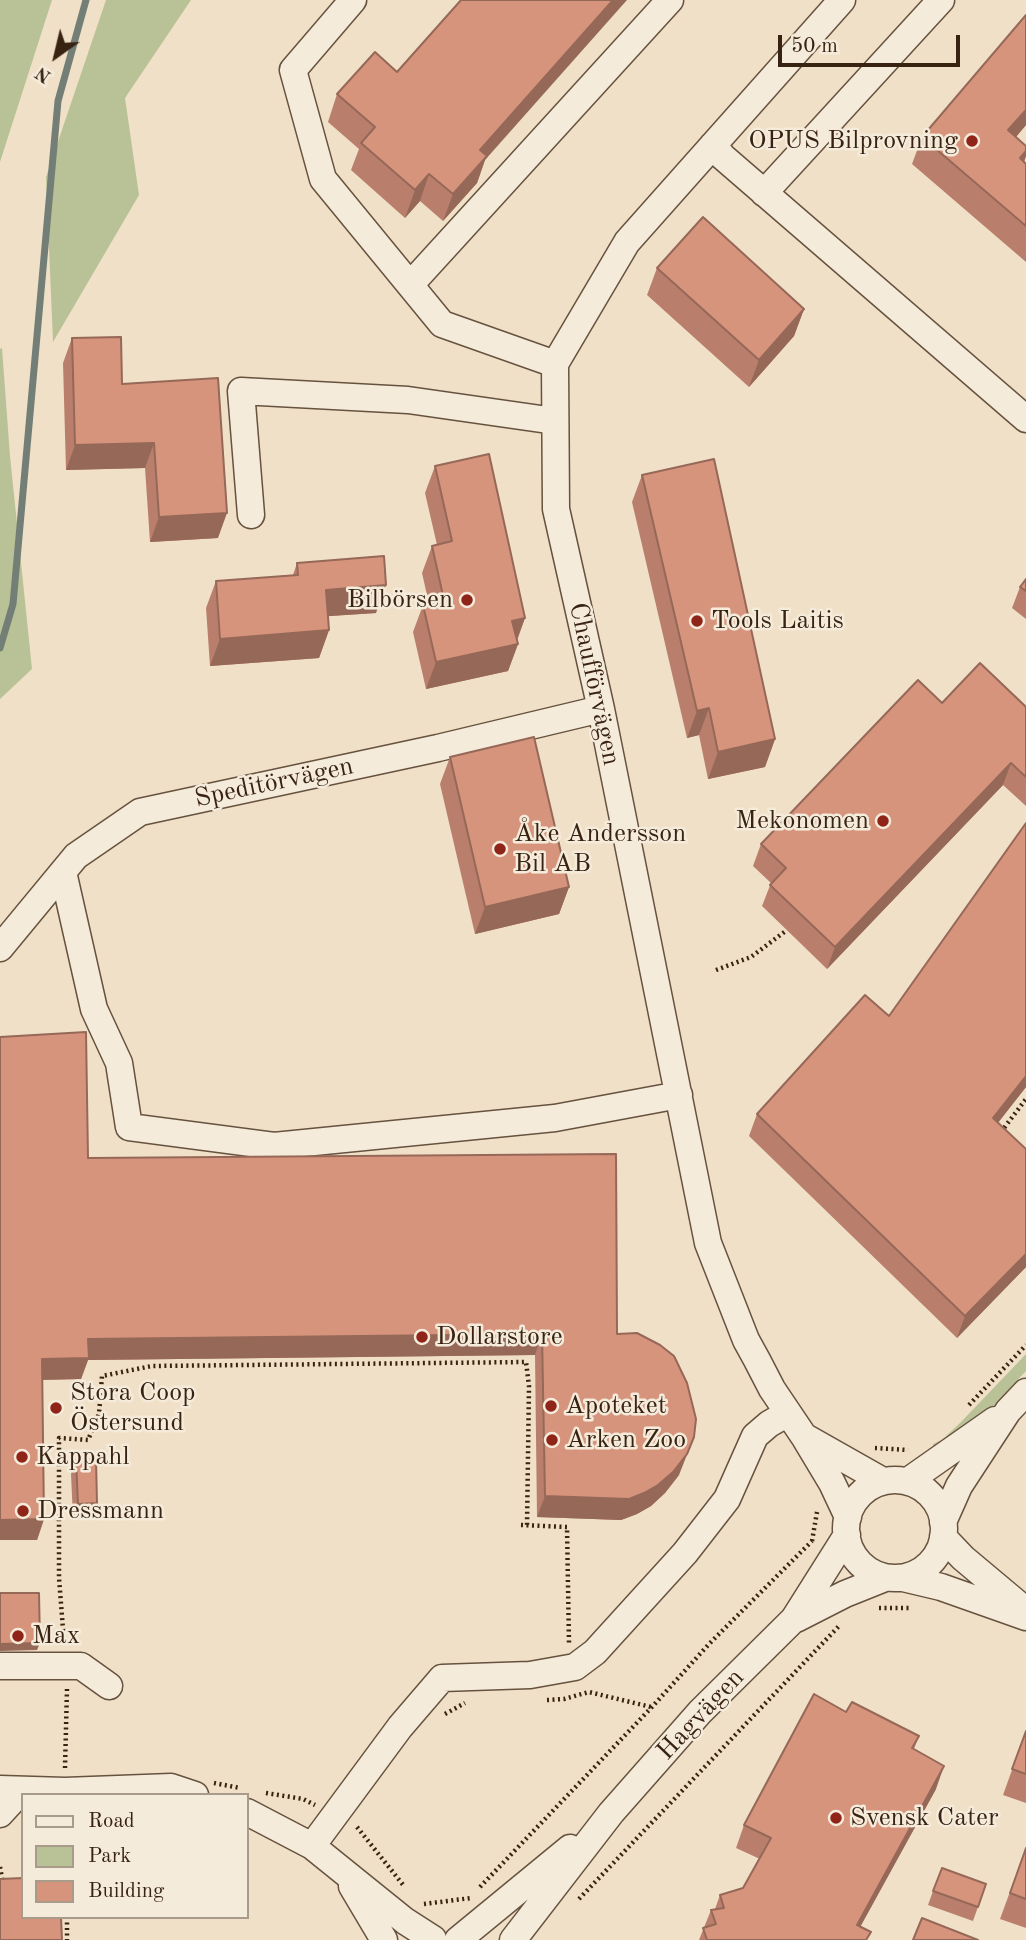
<!DOCTYPE html>
<meta charset="utf-8">
<style>
body{margin:0}
#map{position:relative;width:1026px;height:1940px;overflow:hidden;background:#f0e0c7;font-family:"Old Standard TT",serif}
canvas{display:block}
.legend{position:absolute;left:21px;top:1793px;width:228px;height:126px;box-sizing:border-box;background:#f5ebdb;border:2px solid #a99b8a;margin:0;padding:9px 12px;list-style:none;font-size:21px;color:#382211}
.legend li{display:flex;align-items:center;gap:14px;height:35px}
.legend b{width:35px;border:2px solid #a99b8a}
.north{position:absolute;left:21px;top:21px;width:70px;height:70px;-webkit-text-stroke:5px #f5ebdb;paint-order:stroke;rotate:214deg;font-size:19px;font-weight:700;line-height:28px;text-align:center;color:#382211}
.north::after{content:'';display:block;margin:auto;width:24px;height:32px;background:#382211;clip-path:polygon(50% 0,100% 100%,50% 72%,0 100%)}
.scale{position:absolute;left:778px;top:35px;width:182px;height:32px;box-sizing:border-box;border:4px solid #382211;border-top:0;padding-left:9px;font-size:21px;line-height:24px;white-space:nowrap;color:#382211;-webkit-text-stroke:5px #f5ebdb;paint-order:stroke}
</style>
<div id="map">
<canvas width="1026" height="1940"></canvas>
<ul class="legend">
<li><b style="height:9px;background:#f5ebdb"></b>Road</li>
<li><b style="height:19px;background:#b9c296"></b>Park</li>
<li><b style="height:19px;background:#d7947d"></b>Building</li>
</ul>
<div class="north">N</div>
<div class="scale">50 m</div>
</div>
<script>
const ctx = document.querySelector('canvas').getContext('2d');
ctx.lineJoin = 'round';
function fillPath(path, color) { ctx.fillStyle = color; ctx.fill(path, 'evenodd'); }
const shape = rows => new Path2D(rows.map(r => 'M' + r).join(''));
function strokePath(path, color, width, dash) { ctx.strokeStyle = color; ctx.lineWidth = width; ctx.lineCap = dash ? 'butt' : 'round'; ctx.setLineDash(dash || []); ctx.stroke(path); }
function drawText(font, color, halo, rows, align = 'center') {
  ctx.font = font + ' "Old Standard TT",serif'; ctx.lineWidth = 5; ctx.setLineDash([]); ctx.textBaseline = 'middle'; ctx.strokeStyle = halo; ctx.fillStyle = color; for (const [text, x, y, turn = 0] of rows) {
    ctx.save(); ctx.translate(x, y); ctx.rotate((+turn || 0) * Math.PI / 180); ctx.textAlign = isNaN(turn) ? turn : align; if (halo) ctx.strokeText(text, 0, 0); ctx.fillText(text, 0, 0); ctx.restore();
  }
}
fillPath(shape([
 [0,0,52,0,0,162],
 [106,0,191,0,125,98,139,195,53,342,46,177],
 [2,348,10,456,32,669,0,699,0,349],
 [1026,1354,1026,1371,988,1411,933,1453,933,1444,942,1440,961,1422]
]), '#b9c296');
strokePath(shape([
 [0,648,13,604,58,101,86,0]
]), '#737e76', 7);
const minor = shape([
 [353,0,293,70,323,179,442,324,555,364],
 [842,0,627,242,555,364,556,509,601,709,708,1243,746,1340,757,1360,772,1389,805,1438,832,1483,848,1517],
 [713,145,723,157,1026,419],
 [764,193,941,0],
 [410,285,670,0],
 [251,515,241,391,408,400,555,421],
 [63,872,94,1009,119,1063,129,1127,274,1146,555,1118,679,1095],
 [0,948,76,856,140,812,438,748,601,709],
 [807,1438,883,1481],
 '846 1529a49 49 0 1 1 98 0a49 49 0 1 1-98 0Z',
 [908,1481,995,1420],
 [943,1522,959,1486,1008,1411,1026,1392],
 [943,1537,963,1558,1025,1610],
 [903,1578,941,1587,1026,1617],
 [796,1619,845,1594,885,1578],
 [0,1666,81,1666,109,1686],
 [0,1789,65,1791,171,1787,195,1795],
 [247,1812,312,1846,405,1921,433,1939],
 [0,1814,22,1790],
 [312,1846,400,1727,442,1678,530,1675,575,1667,595,1652,685,1553,727,1499,755,1436,769,1424,788,1413],
 [352,1886,384,1940],
 [458,1940,570,1848],
 [513,1940,611,1813,700,1712,794,1619,847,1535]
]);
strokePath(minor, '#66523e', 29);
strokePath(shape([
 [716,970,751,957,787,930],
 [1001,1132,1026,1099],
 [969,1405,1026,1345],
 [875,1448,908,1450],
 [521,1525,567,1527,569,1643],
 [812,1541,817,1512],
 [879,1608,912,1608],
 [64,1642,59,1578,59,1438,88,1440,99,1414,102,1376,152,1366,526,1362,529,1386,527,1525],
 [547,1700,564,1699,589,1692,651,1707],
 [445,1714,465,1703],
 [65,1768,67,1689],
 [214,1783,240,1788],
 [266,1793,303,1799,315,1805],
 [357,1827,404,1886],
 [0,1867,3,1884],
 [480,1887,652,1707,709,1644,812,1541],
 [579,1899,839,1626],
 [424,1904,471,1898],
 [67,1917,67,1940]
]), '#382211', 4.5, [2, 3.5]);
strokePath(minor, '#f5ebdb', 26);
fillPath(shape([
 [1026,15,1026,125,1016,137,1026,146,1026,156,1024,162,1026,164,1026,262,912,164,922,137],
 [337,94,485,160,477,183,443,221,420,201,405,218,351,170,359,149,328,122],
 [657,268,804,309,794,336,749,387,647,295],
 [72,338,122,384,218,538,150,542,145,468,66,470,63,363],
 [435,466,525,618,517,641,518,644,508,671,426,689,413,632,423,605,429,604,422,573,432,546,437,545,425,493],
 [642,475,775,739,765,767,708,779,699,735,687,738,632,502],
 [297,563,376,613,328,616,329,630,319,658,210,666,206,608,216,581,293,575],
 [1026,579,1026,619,1012,608,1020,587],
 [942,703,1026,707,1026,806,1003,785,827,969,762,906,771,883,753,866,761,844],
 [450,757,569,887,559,914,475,934,440,784],
 [1026,823,1026,1087,998,1123,1026,1267,957,1338,749,1136,757,1114,889,1016],
 [88,1158,617,1334,679,1475,665,1493,651,1506,637,1514,621,1520,537,1517,535,1355,88,1360,81,1379,42,1380,44,1519,37,1540,0,1540],
 [76,1460,97,1503,92,1518,73,1518,71,1474],
 [846,1712,919,1736,914,1749,936,1789,860,1927,867,1940,699,1940,711,1910,715,1909,720,1895,743,1888,760,1859,736,1848,744,1825],
 [1026,1731,1026,1803,1003,1795],
 [1026,1848,1026,1928,1000,1919],
 [986,1884,973,1921,928,1905,933,1891]
]), '#b97f6c');
fillPath(shape([
 [613,0,627,0,485,160,477,183,443,221,453,194,480,150],
 [1026,110,1026,125,998,158,1008,130],
 [1026,151,1026,156,1019,175,1020,158],
 [429,174,420,201,405,218,415,190],
 [804,309,794,336,749,387,759,360],
 [154,443,145,468,66,470,75,445],
 [227,513,218,538,150,542,159,517],
 [386,585,376,613,316,617,326,590],
 [525,618,515,644,518,644,508,671,426,689,436,662,512,621],
 [329,630,319,658,210,666,220,639],
 [709,708,699,735,687,738,697,711],
 [775,739,765,767,708,779,718,752],
 [1011,763,1003,785,827,969,835,947],
 [569,887,559,914,475,934,485,907],
 [1026,1076,1026,1087,985,1139,993,1118],
 [1026,1254,1026,1267,957,1338,965,1316],
 [542,1334,535,1355,88,1360,81,1379,34,1380,42,1359,88,1339],
 [694,1437,679,1475,665,1493,651,1506,637,1514,621,1520,537,1517,545,1496],
 [97,1503,92,1518,73,1518,78,1504],
 [44,1519,37,1540,0,1540,0,1520],
 [40,1643,37,1650,0,1651,0,1644],
 [944,1766,936,1789,853,1940,857,1925]
]), '#966858');
const building = shape([
 [461,0,613,0,480,150,487,156,453,194,429,174,415,190,361,143,375,127,337,94,375,52,397,72,461,0],
 [1026,15,1026,110,1008,130,1026,146,1026,151,1020,158,1026,164,1026,226,922,137,1026,15],
 [703,217,804,309,759,360,657,268,703,217],
 [121,337,122,384,218,378,227,513,159,517,154,443,75,445,72,338,121,337],
 [489,454,525,618,512,621,518,644,436,662,423,605,444,600,432,546,452,541,435,466,489,454],
 [714,459,775,739,718,752,709,708,697,711,642,475,714,459],
 [384,556,386,585,326,590,329,630,220,639,216,581,298,575,297,563,384,556],
 [1026,579,1026,591,1020,587,1026,579],
 [980,663,1026,707,1026,777,1011,763,835,947,770,885,786,868,761,844,918,680,942,703,980,663],
 [534,737,569,887,485,907,450,757,534,737],
 [1026,823,1026,1076,993,1118,1026,1149,1026,1254,965,1316,757,1114,865,995,889,1016,1026,823],
 [86,1032,88,1158,616,1154,617,1334,637,1333,660,1345,674,1356,687,1383,696,1419,694,1437,687,1454,673,1472,658,1485,644,1493,629,1499,545,1496,542,1334,88,1339,89,1358,42,1359,44,1519,0,1520,0,1037,86,1032],
 [96,1459,97,1503,78,1504,76,1460,96,1459],
 [0,1593,39,1593,40,1643,0,1644,0,1593],
 [814,1694,846,1712,852,1702,919,1736,912,1748,944,1766,857,1925,871,1932,866,1940,707,1940,703,1928,716,1924,711,1910,724,1908,720,1895,743,1888,771,1838,744,1825,814,1694],
 [1026,1731,1026,1774,1012,1769,1026,1731],
 [1026,1848,1026,1899,1010,1893,1026,1848],
 [942,1868,986,1884,978,1907,933,1891,942,1868],
 [23,1878,23,1917,61,1917,62,1940,0,1940,0,1879,23,1878],
 [922,1918,978,1940,913,1940,922,1918]
]);
fillPath(building, '#d7947d');
strokePath(building, '#966858', 2);
for (const [x, y, r, color] of [
 [972,141,7,"#8f2418"],
 [467,600,7,"#8f2418"],
 [697,621,7,"#8f2418"],
 [883,821,7,"#8f2418"],
 [500,849,7,"#8f2418"],
 [422,1337,7,"#8f2418"],
 [551,1406,7,"#8f2418"],
 [56,1408,7,"#8f2418"],
 [552,1440,7,"#8f2418"],
 [22,1457,7,"#8f2418"],
 [23,1511,7,"#8f2418"],
 [18,1636,7,"#8f2418"],
 [836,1818,7,"#8f2418"]
]) { const dot = new Path2D(); dot.arc(x, y, r, 0, 2 * Math.PI); ctx.fillStyle = color; ctx.fill(dot); strokePath(dot, '#f5ebdb', 2.5); }
drawText('26px', '#382211', '#f5ebdb', [
 ["OPUS Bilprovning",958,141,"right"],
 ["Bilbörsen",453,600,"right"],
 ["Tools Laitis",711,621],
 ["Mekonomen",869,821,"right"],
 ["Åke Andersson",514,834],
 ["Bil AB",514,864],
 ["Dollarstore",436,1337],
 ["Stora Coop",70,1393],
 ["Östersund",70,1423],
 ["Apoteket",565,1406],
 ["Arken Zoo",566,1440],
 ["Kappahl",36,1457],
 ["Dressmann",37,1511],
 ["Max",32,1636],
 ["Svensk Cater",850,1818]
], 'left');
drawText('26px', '#382211', '#f5ebdb', [
 ["Chaufförvägen",594,684,78],
 ["Speditörvägen",274,783,-12],
 ["Hagvägen",701,1715,-47]
]);
</script>
